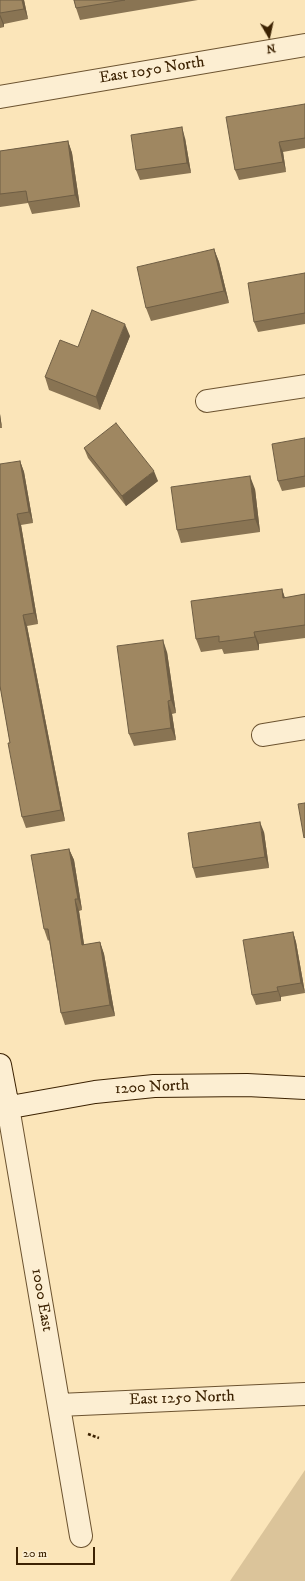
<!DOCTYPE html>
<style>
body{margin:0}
#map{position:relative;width:305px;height:1581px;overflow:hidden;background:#fbe5b9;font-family:"IM FELL DW Pica",serif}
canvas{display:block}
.north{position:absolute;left:249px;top:16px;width:40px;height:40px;-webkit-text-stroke:3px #fceed2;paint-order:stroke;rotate:171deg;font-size:11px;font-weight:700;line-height:16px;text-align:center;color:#3c2202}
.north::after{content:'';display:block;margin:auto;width:14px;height:18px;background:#3c2202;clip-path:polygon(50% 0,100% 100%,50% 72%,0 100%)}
.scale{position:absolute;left:16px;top:1547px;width:79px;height:18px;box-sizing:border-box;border:2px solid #3c2202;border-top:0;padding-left:5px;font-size:12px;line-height:14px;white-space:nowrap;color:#3c2202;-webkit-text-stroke:3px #fceed2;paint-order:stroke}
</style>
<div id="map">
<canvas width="305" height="1581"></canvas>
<div class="north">N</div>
<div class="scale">20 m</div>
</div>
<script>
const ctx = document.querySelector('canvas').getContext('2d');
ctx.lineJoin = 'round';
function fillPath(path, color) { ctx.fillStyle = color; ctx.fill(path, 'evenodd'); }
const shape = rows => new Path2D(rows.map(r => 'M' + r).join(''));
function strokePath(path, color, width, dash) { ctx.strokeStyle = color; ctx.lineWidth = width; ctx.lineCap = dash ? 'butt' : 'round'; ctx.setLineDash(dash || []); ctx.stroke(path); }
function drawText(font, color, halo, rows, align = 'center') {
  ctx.font = font + ' "IM FELL DW Pica",serif'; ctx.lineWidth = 3.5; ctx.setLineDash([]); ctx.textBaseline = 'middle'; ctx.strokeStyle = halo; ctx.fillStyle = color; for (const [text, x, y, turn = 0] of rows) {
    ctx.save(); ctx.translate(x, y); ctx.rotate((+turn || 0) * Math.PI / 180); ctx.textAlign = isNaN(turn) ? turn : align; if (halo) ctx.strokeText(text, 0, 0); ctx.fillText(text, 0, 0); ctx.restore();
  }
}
fillPath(shape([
 [305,1470,305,1581,230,1581]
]), '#dbc49a');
const street = shape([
 [0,97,305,45],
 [207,401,305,386],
 [263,735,305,728],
 [8,1107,81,1536],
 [59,1405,305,1394]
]);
const secondary = shape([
 [0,1065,8,1107],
 [0,1109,95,1092,154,1086,247,1085,305,1088]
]);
strokePath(street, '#6c5330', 24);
strokePath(secondary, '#3c2202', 24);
strokePath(shape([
 [88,1434,99,1438]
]), '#3c2202', 2.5, [3, 2]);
strokePath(street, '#fceed2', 22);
strokePath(secondary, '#fceed2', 22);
fillPath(shape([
 [0,0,24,0,28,19,4,24,4,27,0,28],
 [74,0,198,0,80,20,76,8],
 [305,104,305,148,283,152,286,172,239,180,235,170],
 [185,138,191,173,140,180,136,170],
 [68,141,72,153,80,207,32,214,28,203,0,207,0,151],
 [214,249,219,262,229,303,151,321,146,308],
 [305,273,305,324,258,332,254,322],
 [130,336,100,410,49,390,45,377,78,347],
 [0,414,2,428,0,428],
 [305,438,305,487,282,491,278,481],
 [84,448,158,481,126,506,88,458],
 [20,461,24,472,33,523,21,525,38,624,27,626,65,821,26,828,22,817,10,743,0,686],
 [255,489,260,532,181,543,177,530],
 [282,589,285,598,305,594,305,638,259,644,259,650,224,654,222,649,201,652,196,639],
 [167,652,176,713,172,714,176,740,134,746,129,734],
 [264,832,269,868,196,878,193,868],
 [69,849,74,860,82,910,79,911,84,945,100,942,104,954,115,1016,65,1025,61,1013,49,940,48,941,44,929],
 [293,932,296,942,305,993,281,997,281,1001,256,1005,252,995]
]), '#897453');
fillPath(shape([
 [22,0,24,0,28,19,24,9],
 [0,14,4,24,4,27,0,17],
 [182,127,185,138,191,173,187,163],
 [68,141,72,153,80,207,75,195],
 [279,142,283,152,286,172,283,162],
 [214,249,219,262,229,303,224,291],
 [125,324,130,336,100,410,96,397],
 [0,414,2,428,0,421],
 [20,461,24,472,33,523,29,512],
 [154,471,158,481,126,506,122,496],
 [250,476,255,489,260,532,255,519],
 [17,514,21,525,38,624,34,613],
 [282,589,286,602,283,598],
 [23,615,27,626,65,821,61,810],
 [254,632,259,644,259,650,255,637],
 [163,640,167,652,176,713,171,700],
 [168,701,172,714,176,740,171,728],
 [260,822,264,832,269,868,265,857],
 [69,849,74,860,82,910,78,899],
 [75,899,79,911,86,957,82,945],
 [293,932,296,942,305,993,301,983],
 [100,942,104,954,115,1016,110,1005],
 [277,987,281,997,281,1001,278,991]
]), '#6f5e44');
const building = shape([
 [0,0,22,0,24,9,0,13,0,0],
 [74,0,125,0,76,8,74,0],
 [305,104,305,138,279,142,283,162,235,170,226,117,305,104],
 [182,127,187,163,136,170,131,135,182,127],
 [68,141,75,195,28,202,26,191,0,194,0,151,68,141],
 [214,249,224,291,146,308,137,267,214,249],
 [305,273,305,313,254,322,248,283,305,273],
 [92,310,125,324,96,397,45,377,60,340,78,347,92,310],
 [116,423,154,471,122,496,84,448,116,423],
 [305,438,305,476,278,481,272,444,305,438],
 [20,461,29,512,17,514,34,613,23,615,61,810,22,817,8,743,10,743,0,686,0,464,20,461],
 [250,476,255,519,177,530,171,487,250,476],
 [282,589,283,598,305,594,305,625,254,632,255,637,219,642,219,636,196,639,191,601,282,589],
 [163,640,171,700,168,701,171,728,129,734,117,646,163,640],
 [305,803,305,837,304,838,298,804,305,803],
 [260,822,265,857,193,868,188,833,260,822],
 [69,849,78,899,75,899,82,945,100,942,110,1005,61,1013,48,929,44,929,31,855,69,849],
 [293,932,301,983,277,987,278,991,252,995,243,940,293,932]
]);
fillPath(building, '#9f8761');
strokePath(building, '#6f5e44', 1);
drawText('16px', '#3c2202', '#fceed2', [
 ["East 1050 North",152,71,-9],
 ["1200 North",152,1088,-3],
 ["1000 East",41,1300,80],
 ["East 1250 North",182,1399,-2]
]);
</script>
